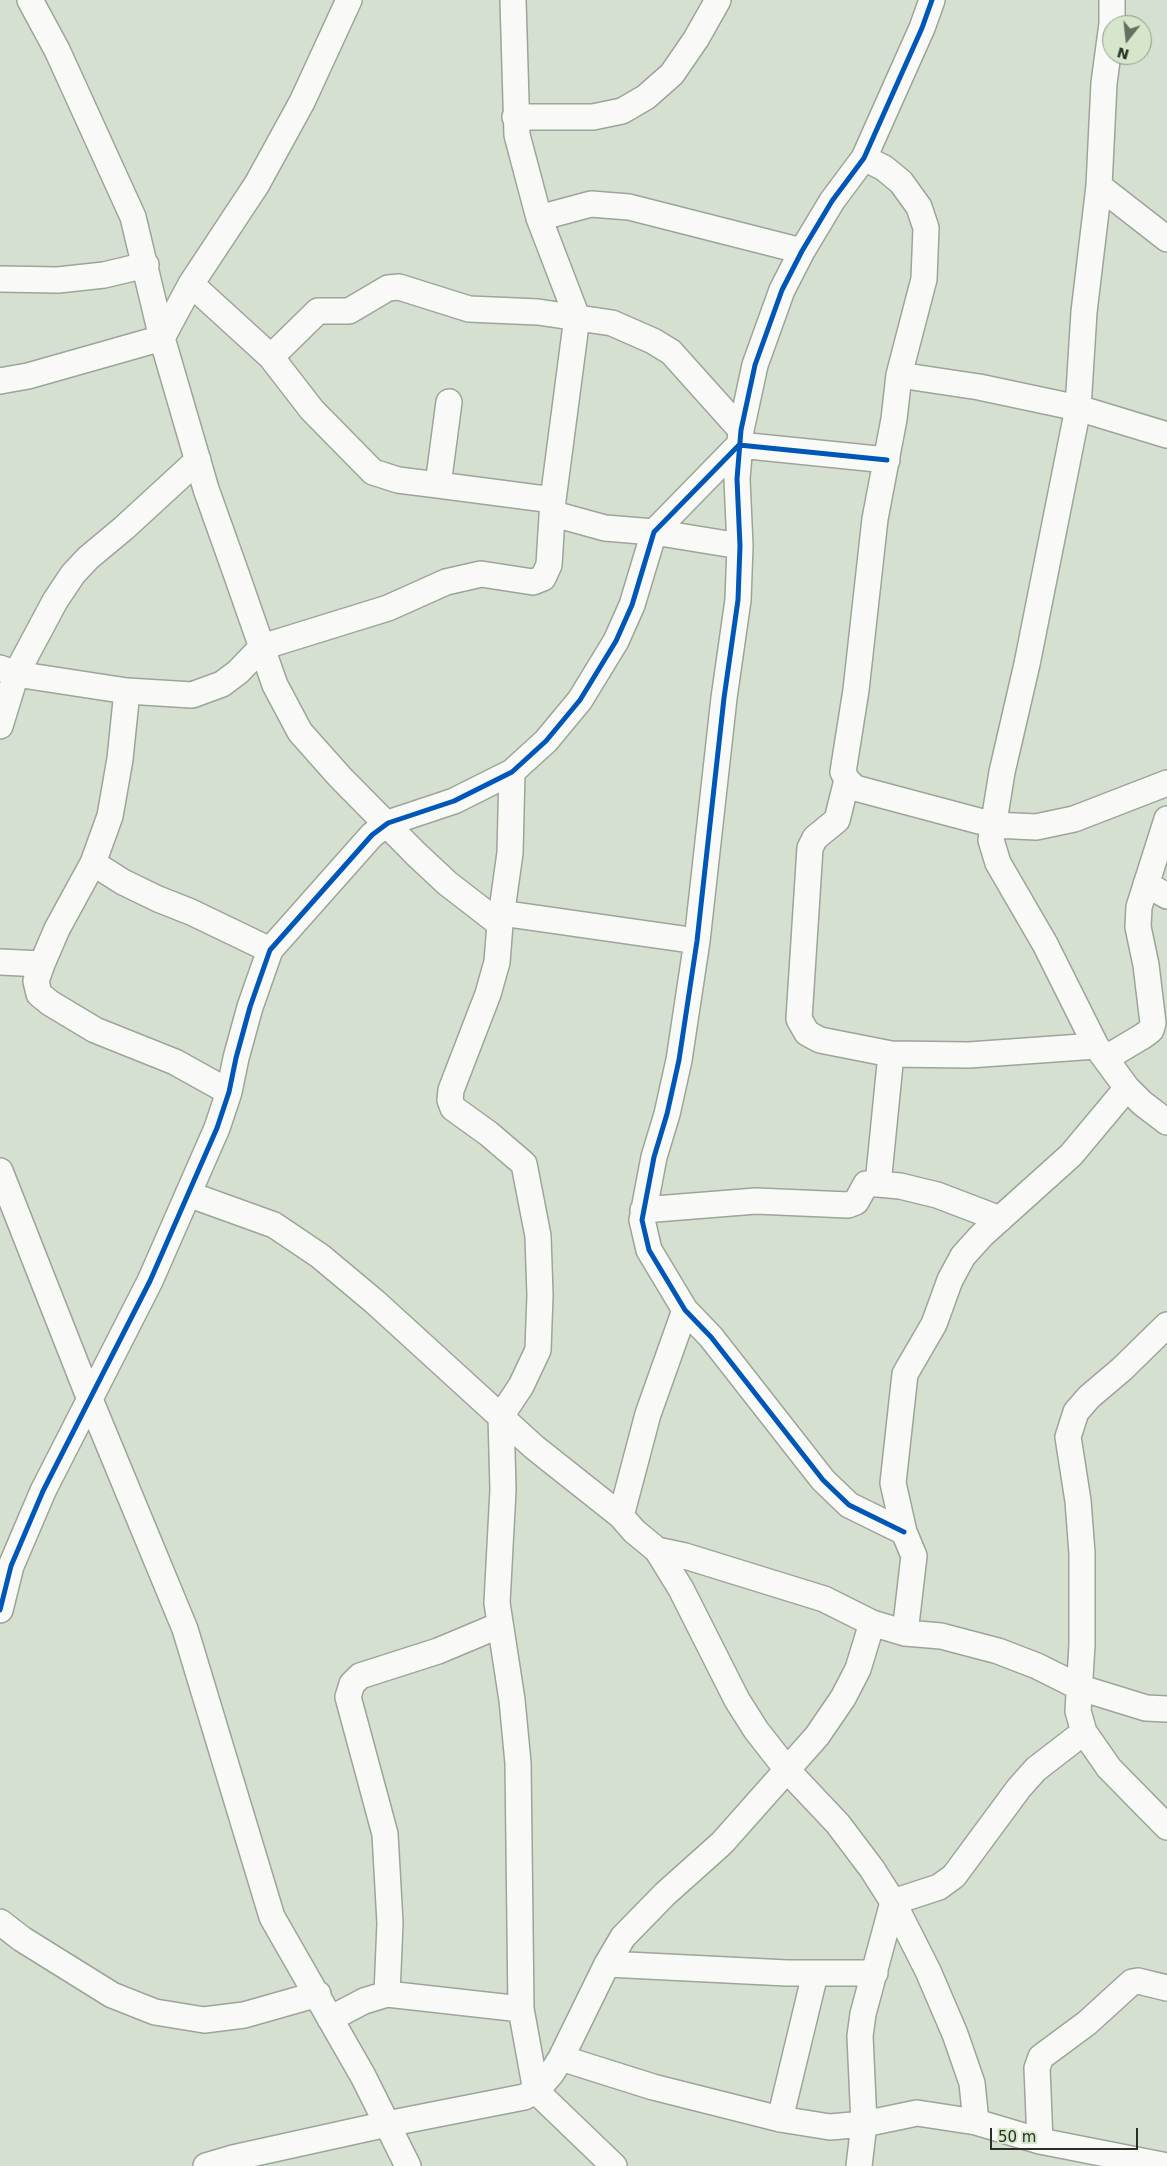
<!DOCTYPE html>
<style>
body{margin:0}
#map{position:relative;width:1167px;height:2166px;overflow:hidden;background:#d6e0d0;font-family:"DejaVu Sans",sans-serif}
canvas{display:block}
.north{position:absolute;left:1102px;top:15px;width:50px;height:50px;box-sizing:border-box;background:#d5e6ca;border:1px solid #909d88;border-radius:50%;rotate:196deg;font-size:14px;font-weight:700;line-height:20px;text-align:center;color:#293025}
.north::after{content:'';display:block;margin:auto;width:18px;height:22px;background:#666e61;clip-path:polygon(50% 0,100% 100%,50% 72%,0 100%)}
.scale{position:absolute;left:990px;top:2128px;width:148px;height:22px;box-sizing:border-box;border:2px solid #293025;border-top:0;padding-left:6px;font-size:15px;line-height:18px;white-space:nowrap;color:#293025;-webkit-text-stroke:4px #d5e6ca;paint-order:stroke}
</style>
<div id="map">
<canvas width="1167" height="2166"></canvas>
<div class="north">N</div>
<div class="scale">50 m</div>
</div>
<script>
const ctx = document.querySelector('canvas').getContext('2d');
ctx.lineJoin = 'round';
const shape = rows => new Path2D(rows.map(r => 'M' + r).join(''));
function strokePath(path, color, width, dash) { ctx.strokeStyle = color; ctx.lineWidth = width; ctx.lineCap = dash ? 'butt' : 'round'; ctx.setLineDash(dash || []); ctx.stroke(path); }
const minor = shape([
 [349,0,302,102,257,184,191,284,162,338,206,489,237,576,275,685,300,732,340,777,416,854,447,883,500,924],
 [1112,0,1112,24,1104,83,1099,186,1167,239],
 [515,117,593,117,622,111,646,97,672,74,696,39,718,0],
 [864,158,884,168,901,182,919,207,926,228,924,279,899,375,894,419,875,519,856,690,843,772,847,780,855,788,994,825,1036,827,1074,819,1167,783],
 [1099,186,1084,312,1078,408,1027,664,1002,772,991,840,998,863,1045,944,1096,1046,1127,1088,1142,1103,1167,1122],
 [539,218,591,204,629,207,802,251],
 [0,279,58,280,104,275,146,265],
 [191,284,271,357,312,410,373,472,398,480,438,485],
 [271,357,318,311,349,311,388,288,399,287,469,309,538,312,612,323,653,341,671,352,741,430],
 [899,375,979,387,1078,408,1167,435],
 [0,381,28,376,162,338,133,217,57,50,30,0],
 [449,402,438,485,553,500],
 [554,514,605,528,654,532,740,546],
 [0,668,16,674,127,691,192,695,222,684,238,672,262,647,388,608,446,582,481,574,533,582,543,578,549,565,553,500,577,317,539,218,517,135,513,0],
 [127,691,120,759,110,816,93,863,123,882,158,899,191,912,270,950],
 [0,726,16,674,55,601,73,574,88,558,124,528,198,460],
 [512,772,510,853,500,924,497,962,488,994,451,1090,450,1100,453,1108,489,1134,524,1164,538,1236,540,1295,538,1350,521,1386,501,1416,503,1490,497,1603,512,1700,518,1763,521,2009,536,2091,614,2166],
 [847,780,837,820,815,838,810,848,799,1019,807,1033,820,1040,891,1054],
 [93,863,57,929,42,964,36,981,39,994,50,1003,95,1030,175,1062,229,1092],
 [1146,884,1167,896],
 [501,913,697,941],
 [0,962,42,964],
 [1106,1058,1143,1036,1151,1030,1153,1023,1146,965,1138,927,1139,907,1167,819],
 [0,1171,89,1397,185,1629,272,1917,363,2076,408,2166],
 [878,1184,891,1054,969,1055,1096,1046],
 [188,1194,274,1225,320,1256,375,1302,534,1447,621,1516,634,1531,657,1550,685,1556,824,1599,872,1623,905,1633,941,1636,998,1651,1037,1666,1081,1688,1146,1708,1167,1709],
 [643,1210,756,1201,848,1205,856,1202,866,1184,878,1184,900,1186,937,1195,1000,1219],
 [1167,1325,1122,1369,1089,1397,1076,1412,1068,1437,1078,1501,1082,1553,1082,1645,1078,1711,1084,1732,1109,1768,1167,1827],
 [621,1516,648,1414,685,1310],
 [904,1532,849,1505,823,1480,711,1337,685,1310,649,1250,642,1220,654,1157,667,1114,679,1060,697,941,724,698,738,600,740,546,737,479,741,430,755,365,782,290,802,251,832,201,864,158,922,28,932,0],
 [657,1550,681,1589,737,1700,756,1730,788,1771,838,1824,872,1869,893,1902,928,1971,955,2034,972,2083,976,2122],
 [0,1610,11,1566,43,1491,150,1281,217,1128,229,1092,236,1058,250,1007,270,950,372,835,388,823,454,801,512,772,546,741,580,700,616,641,632,605,654,532,739,445,887,460],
 [905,1633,914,1556,904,1532,893,1483,905,1374,934,1324,950,1280,963,1256,982,1235,1071,1155,1127,1088],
 [893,1902,939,1887,954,1876,1019,1788,1036,1769,1084,1732],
 [0,1922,22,1939,112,1995,155,2012,204,2020,244,2015,318,1994],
 [607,1964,787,1973,875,1973],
 [387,1994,390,1923,385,1834,348,1697,352,1684,360,1676,438,1651,500,1625],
 [330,2019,364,2001,387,1994,521,2009],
 [561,2058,653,2087,780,2119,830,2127,864,2124,917,2113,976,2122,1040,2141,1167,2166],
 [780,2119,815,1974],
 [1040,2141,1037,2068,1041,2057,1087,2023,1132,1982,1138,1981,1167,1988],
 [206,2166,233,2158,387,2124,524,2097,536,2091,551,2074,561,2058,607,1964,623,1937,665,1894,722,1843,817,1736,843,1698,858,1669,872,1623],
 [859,2166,864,2124,860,2036,863,2014,893,1902]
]);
strokePath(minor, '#9da498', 28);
strokePath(minor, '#f9faf8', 25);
strokePath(shape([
 [904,1532,849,1505,823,1480,711,1337,685,1310,649,1250,642,1220,654,1157,667,1114,679,1060,697,941,724,698,738,600,740,546,737,479,741,430,755,365,782,290,802,251,832,201,864,158,922,28,932,0],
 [0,1610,11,1566,43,1491,150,1281,217,1128,229,1092,236,1058,250,1007,270,950,372,835,388,823,454,801,512,772,546,741,580,700,616,641,632,605,654,532,739,445,887,460]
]), '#0057b8', 5);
</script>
